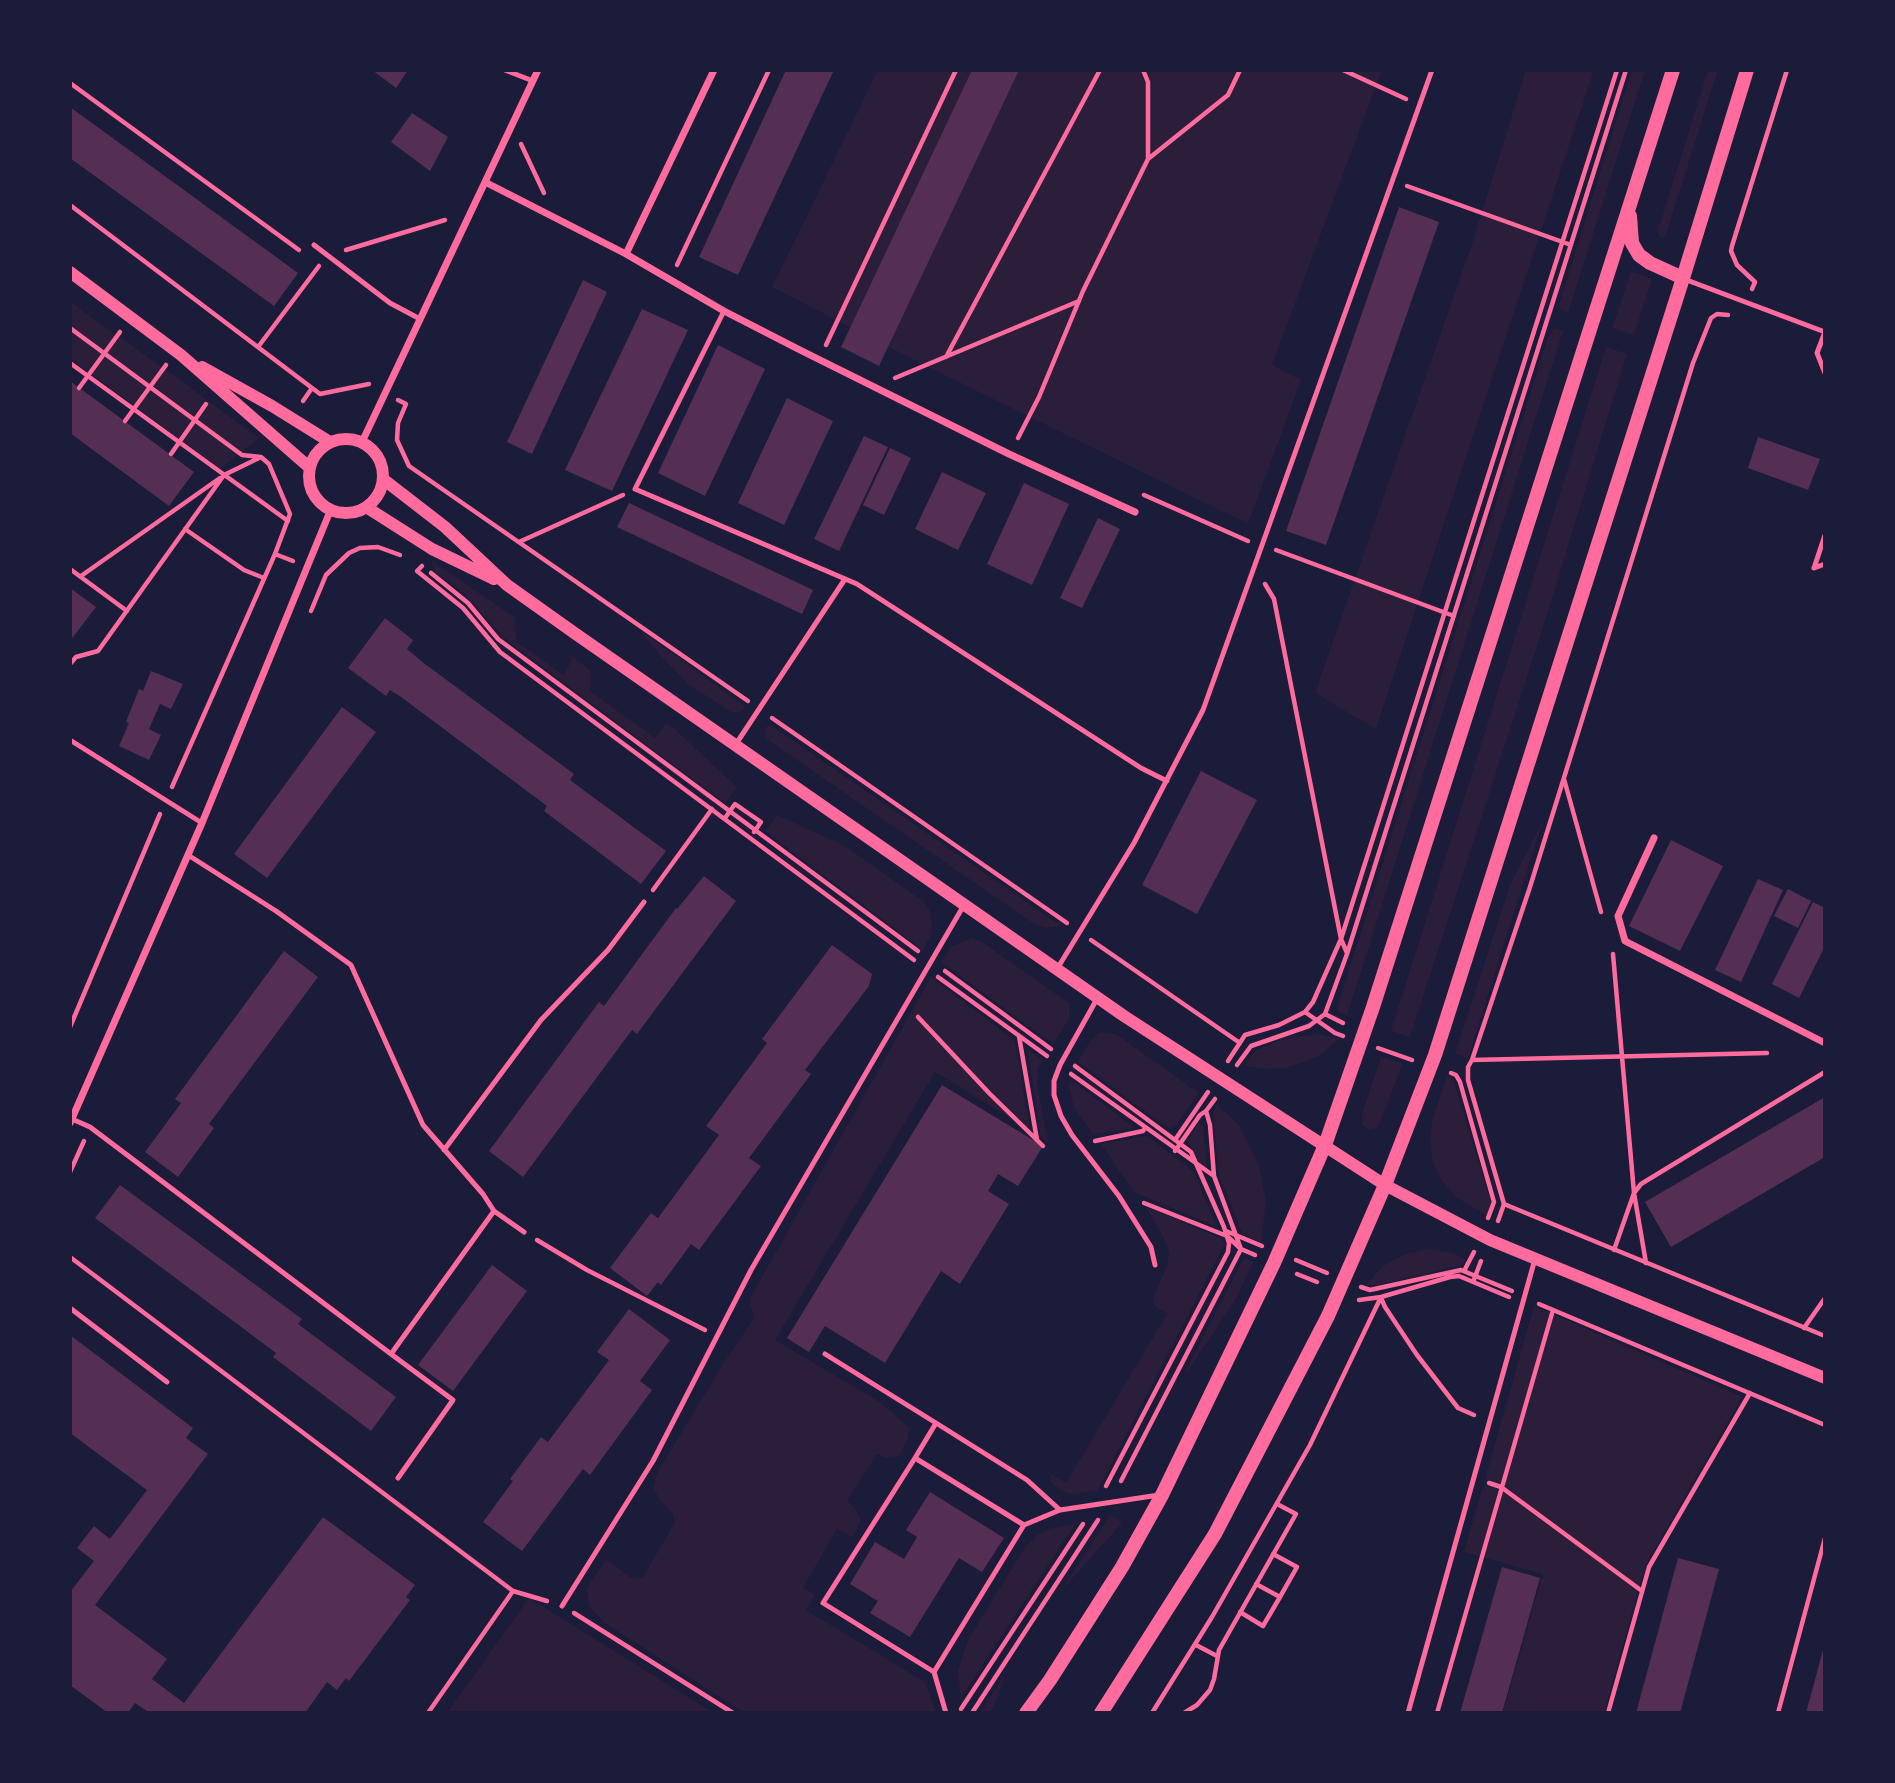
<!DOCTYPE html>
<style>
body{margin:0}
#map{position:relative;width:1895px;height:1783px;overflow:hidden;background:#1b1b3a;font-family:Commissioner,sans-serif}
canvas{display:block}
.frame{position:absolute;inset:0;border:72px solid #1b1b3a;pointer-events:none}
</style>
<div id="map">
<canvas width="1895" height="1783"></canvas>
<div class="frame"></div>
</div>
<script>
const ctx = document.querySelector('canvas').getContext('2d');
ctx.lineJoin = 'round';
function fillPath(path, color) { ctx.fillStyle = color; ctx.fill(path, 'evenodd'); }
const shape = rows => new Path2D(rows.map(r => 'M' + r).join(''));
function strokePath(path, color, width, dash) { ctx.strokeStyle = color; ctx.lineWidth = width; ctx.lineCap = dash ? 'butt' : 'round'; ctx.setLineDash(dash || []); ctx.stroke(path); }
fillPath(shape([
 [878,70,1382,70,1272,365,1301,380,1248,524,920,363,772,287],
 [1526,70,1594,70,1376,729,1315,693,1473,241],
 [1632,70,1645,70,1568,313,1561,310,1559,305],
 [1708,70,1718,70,1666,234,1662,238,1658,234,1659,227],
 [1631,272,1652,279,1634,335,1612,328],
 [70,302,169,372,259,438,220,469,70,358],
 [1557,329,1563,331,1347,1016,1338,1011,1338,1005,1548,337,1553,330],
 [1606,347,1627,354,1541,634,1410,1037,1391,1031],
 [432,561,514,617,517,642,564,675,573,657,591,671,590,691,655,738,666,723,677,731,737,787,725,803,504,638,465,594,434,570],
 [643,632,746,707,740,712,731,712,688,684,659,654,642,634],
 [769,724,1061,926,1045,928,1033,923,771,742,765,736,765,729],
 [777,815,845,846,924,902,929,909,932,926,931,935,923,950,765,831],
 [1543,820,1468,1058,1455,1054,1510,885],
 [972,938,982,942,1069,1003,1069,1019,1053,1044,941,962,951,947],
 [931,977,1015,1041,1030,1130,935,1072,775,1340,880,1402,909,1427,908,1438,899,1456,887,1458,877,1454,847,1501,857,1511,861,1521,852,1537,837,1529,803,1588,815,1595,806,1610,925,1682,936,1713,745,1713,605,1623,590,1607,587,1590,591,1581,606,1560,633,1579,643,1577,675,1522,673,1513,659,1499,653,1487,657,1473,723,1364,754,1318,749,1300],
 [1099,1033,1116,1034,1199,1093,1177,1124,1168,1128,1078,1062,1090,1041],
 [1319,1034,1339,1039,1319,1056,1304,1062,1286,1068,1268,1069,1244,1066,1256,1050,1284,1039],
 [1027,1048,1043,1061,1038,1068,1037,1084,1048,1142,1041,1138],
 [1381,1057,1403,1063,1380,1123,1376,1128,1370,1130,1362,1125,1362,1114],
 [1447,1076,1453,1078,1491,1203,1487,1216,1457,1198,1443,1182,1433,1163,1430,1142,1432,1121],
 [1071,1080,1135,1128,1093,1134,1074,1107,1068,1085],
 [1217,1104,1240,1127,1259,1165,1266,1201,1261,1242,1243,1235,1219,1176,1213,1113],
 [1199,1122,1203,1127,1207,1168,1201,1165,1188,1141],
 [1147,1136,1194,1172,1217,1227,1134,1192,1101,1144],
 [1146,1207,1222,1239,1225,1244,1097,1491,1072,1494,1061,1491,1050,1482,1051,1474,1066,1483,1167,1314,1155,1306,1153,1298,1167,1266,1169,1253,1163,1236],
 [1428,1249,1453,1253,1466,1260,1462,1265,1378,1285,1366,1285,1383,1266,1405,1254],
 [1244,1258,1253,1262,1238,1295,1188,1371,1186,1370],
 [1534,1306,1742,1397,1645,1566,1604,1713,1503,1713,1543,1574,1464,1552,1483,1485,1504,1491,1505,1485,1485,1479],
 [1110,1516,1116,1517,1122,1523,1060,1592],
 [1075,1524,961,1698,958,1671,968,1640,1025,1547,1039,1534,1048,1529],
 [529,1598,714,1713,447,1713],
 [1006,1673,991,1713,980,1713]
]), '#2a1e3b');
fillPath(shape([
 [372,70,408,70,396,88],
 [786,70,834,70,738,275,699,257],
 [972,70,1019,70,879,366,841,347],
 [70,107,298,273,274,306,70,158],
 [412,113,448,137,430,171,391,142],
 [1399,207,1439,222,1326,545,1286,531],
 [583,280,607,292,532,454,507,442],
 [642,309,688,330,612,491,565,470],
 [718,345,765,369,705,496,658,473],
 [70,381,194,472,169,506,70,433],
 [787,398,833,421,784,525,738,503],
 [864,436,888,447,839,551,814,539],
 [1758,437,1820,459,1808,490,1748,468],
 [890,448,911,458,884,515,863,505],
 [942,472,986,493,958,550,915,529],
 [1024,483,1069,504,1032,585,987,564],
 [629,503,813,590,802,614,617,527],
 [1098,518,1120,529,1082,608,1060,598],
 [70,588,96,607,70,641],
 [385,618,413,640,407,649,425,664,574,774,570,780,666,851,641,884,544,811,547,806,401,697,390,690,386,696,348,668],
 [151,671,183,684,171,709,160,704,149,729,161,735,149,760,119,746,129,723,126,722,139,689,143,691],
 [342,707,376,732,267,878,234,854],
 [1201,771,1257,800,1197,914,1142,885],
 [1671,840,1723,866,1680,951,1629,926],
 [704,876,736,901,637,1034,632,1030,523,1177,489,1151,599,1002,604,1006,676,908,677,909],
 [1758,879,1783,890,1741,982,1715,970],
 [1788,889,1811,901,1798,928,1774,916],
 [1813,902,1825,908,1825,946,1799,998,1772,984],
 [832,945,872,974,869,986,805,1070,811,1074,749,1158,761,1166,699,1250,691,1244,661,1285,658,1282,647,1296,610,1268,651,1213,658,1218,719,1135,706,1126,767,1043,762,1039],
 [284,951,318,977,209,1124,214,1128,178,1177,145,1152,181,1103,175,1099],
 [942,1085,1043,1146,1018,1186,998,1174,988,1191,1009,1204,960,1284,941,1271,885,1363,825,1326,809,1352,787,1338],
 [1825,1097,1825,1157,1671,1247,1645,1202],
 [120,1185,302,1319,298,1324,396,1397,371,1431,273,1357,276,1353,95,1218],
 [492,1265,527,1291,453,1391,418,1365],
 [629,1309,670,1340,640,1381,652,1390,590,1475,583,1469,522,1551,483,1522,513,1481,510,1479,541,1437,548,1442,609,1360,597,1352],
 [70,1335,193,1428,186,1438,208,1454,95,1605,167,1659,152,1679,184,1703,323,1517,415,1585,406,1597,410,1600,349,1681,346,1678,337,1690,327,1682,305,1713,150,1713,135,1703,128,1713,108,1713,70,1685,70,1592,94,1561,77,1548,94,1526,110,1539,147,1490,70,1433],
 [930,1492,1004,1538,982,1572,959,1558,910,1637,870,1613,878,1601,850,1584,875,1542,904,1559,917,1537,906,1530],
 [1678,1558,1719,1569,1680,1713,1636,1713],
 [1502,1567,1540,1578,1502,1713,1460,1713],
 [1824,1646,1825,1713,1806,1713]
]), '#542f53');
strokePath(shape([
 [1143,70,1148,82,1148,158],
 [1343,70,1406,99],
 [70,83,299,250],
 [521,144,544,193],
 [1407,186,1571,245],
 [70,205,320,394,369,384],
 [346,250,445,220],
 [677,265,769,70],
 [1752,289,1755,282,1737,265,1731,251,1732,246,1787,70],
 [70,328,242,455,261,457,269,464,290,514,275,554,293,561],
 [826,345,956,70],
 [258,347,319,266],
 [946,357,1100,70],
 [70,363,288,521],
 [895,378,1079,301],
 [79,388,120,332],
 [398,400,406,404,398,423,397,440,409,466,748,701],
 [303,401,312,388],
 [125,421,166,365],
 [1018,438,1039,397,1083,291,1148,159,1228,95,1240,70],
 [171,454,206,404],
 [1144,495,1248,541],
 [185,529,244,570,264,578],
 [519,542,623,495],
 [1276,550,1454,616],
 [422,566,417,571,463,608,500,652,914,960],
 [70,569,127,611],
 [431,573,468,603,498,639,918,951],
 [81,576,220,478],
 [1265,584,1274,599,1341,939,1347,953],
 [311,611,326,575,349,553,360,548,378,547,400,555],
 [70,664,76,657,98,651,224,475,259,458],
 [772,718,1067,923],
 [1564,779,1601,912],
 [172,787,275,554],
 [725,818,735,804,761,822,754,832],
 [653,890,712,809],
 [1091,940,1240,1043],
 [1613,954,1634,1193,1614,1250],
 [945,971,1051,1049],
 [938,977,1047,1056],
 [1305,1012,1313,1002,1341,939,1617,70],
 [1325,1014,1347,954,1626,70],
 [918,1017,989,1093,1043,1146],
 [70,1027,160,814],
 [1019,1036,1037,1140],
 [1378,1048,1412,1060],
 [1472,1060,1767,1053],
 [1228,1061,1245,1035,1279,1025,1305,1012,1335,1033,1343,1036],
 [1237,1065,1251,1046,1309,1026,1325,1014,1343,1023],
 [1075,1066,1175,1140],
 [1451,1073,1456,1075,1460,1082,1494,1202,1488,1218],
 [1071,1074,1214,1176],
 [1095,1141,1143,1131,1145,1128],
 [1175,1151,1200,1115,1206,1111,1215,1099],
 [70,1172,84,1141],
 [1144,1203,1227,1236,1241,1249,1255,1255],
 [1504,1204,1825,1336],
 [1498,1221,1504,1204,1468,1080,1468,1067,1472,1060,1530,887,1693,363,1711,318,1717,314,1728,315],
 [1226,1231,1262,1246],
 [537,1240,587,1270,705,1330],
 [70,1257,513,1591,547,1601],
 [1296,1260,1327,1273],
 [1646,1263,1634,1193,1641,1184,1825,1072],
 [1464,1271,1474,1252],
 [1297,1274,1317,1282],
 [1473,1282,1481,1261],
 [1361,1287,1370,1290,1461,1270,1512,1291],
 [1381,1298,1385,1307,1417,1355,1458,1408,1474,1415],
 [1359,1300,1381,1297,1450,1277,1459,1276,1509,1297],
 [1539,1304,1825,1425],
 [1804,1328,1825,1298],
 [1121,1481,1241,1249,1214,1176,1210,1125,1206,1111],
 [1489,1483,1501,1487,1642,1591],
 [1106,1486,1228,1252,1229,1243,1224,1227,1191,1152,1175,1140,1208,1092],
 [1256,1584,1280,1597],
 [1240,1612,1263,1626,1280,1597,1297,1567,1273,1554],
 [574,1613,733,1713],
 [1196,1645,1217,1656],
 [961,1709,1083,1524],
 [428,1713,513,1591],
 [972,1713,1098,1520],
 [1152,1713,1212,1617,1310,1445,1381,1297],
 [1184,1713,1197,1705,1210,1690,1214,1679,1219,1650,1296,1514,1277,1504],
 [1437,1713,1553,1310],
 [1608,1713,1649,1567,1750,1393],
 [1778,1713,1825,1538]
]), '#ff6b9d', 4.5);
strokePath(shape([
 [505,70,533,81],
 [314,245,390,303,420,319],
 [1684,279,1825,332],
 [724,311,635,489,857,584,1141,768,1167,781],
 [1825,332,1817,353,1825,373],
 [1814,568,1825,535],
 [1814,568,1825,564],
 [70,740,202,823],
 [736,744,845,579],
 [1057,969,1134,843,1203,710,1432,70],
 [1098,997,1060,1065,1054,1081,1054,1095,1061,1116,1072,1135,1119,1196,1151,1247,1155,1265],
 [72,1119,90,1127,391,1354,494,1211,483,1194,423,1125,351,965,276,911,188,855],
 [444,1150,541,1020,608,950,644,902],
 [494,1211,524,1232],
 [70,1308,167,1382],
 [391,1354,453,1400,398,1478],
 [825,1354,936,1423,915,1458,1024,1525],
 [936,1423,1027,1480,1060,1510],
 [915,1458,823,1603,934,1672],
 [562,1606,653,1461,751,1270,964,905],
 [946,1713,934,1672,1024,1525,1060,1510,1159,1495],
 [1408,1713,1535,1259]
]), '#ff6b9d', 5);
strokePath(shape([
 [485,182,626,254,724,311,800,350,1009,454,1135,512],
 [626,254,714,70],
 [362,442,538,70],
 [1654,838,1618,916,1625,941,1825,1043],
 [70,1123,202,823,331,509]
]), '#ff6b9d', 7);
strokePath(shape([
 [70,272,181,355,310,468],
 [202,367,272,406,330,442],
 '309 476a37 37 0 1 1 74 0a37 37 0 1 1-74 0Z',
 [383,479,445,527,507,585,573,632,1124,1016,1385,1185,1490,1240,1825,1378],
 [366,507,432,549,494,579]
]), '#ff6b9d', 12);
strokePath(shape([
 [1630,216,1632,243,1639,255,1650,263,1683,278],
 [1026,1713,1050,1680,1122,1567,1162,1495,1274,1263,1325,1145,1373,1007,1673,70],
 [1101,1713,1215,1534,1328,1316,1385,1185,1435,1055,1683,278,1747,70]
]), '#ff6b9d', 14);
</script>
